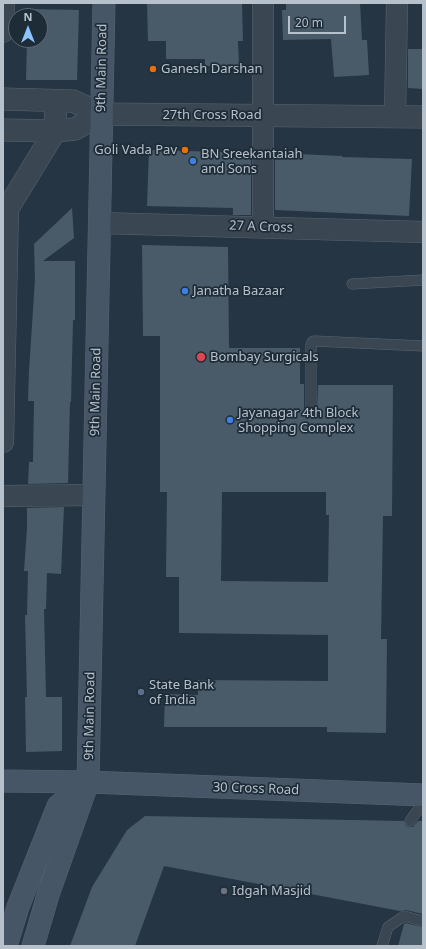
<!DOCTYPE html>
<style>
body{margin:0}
#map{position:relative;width:426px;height:949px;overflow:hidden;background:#253543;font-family:"Noto Sans",sans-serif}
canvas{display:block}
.frame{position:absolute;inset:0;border:4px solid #b7c1cc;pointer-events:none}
.north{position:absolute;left:8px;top:8px;width:40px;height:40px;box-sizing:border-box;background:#1e2c38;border:1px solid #5b6873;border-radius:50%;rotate:0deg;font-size:11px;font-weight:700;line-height:16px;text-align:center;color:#b7c1cc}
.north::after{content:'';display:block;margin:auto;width:14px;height:18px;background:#8cc3fd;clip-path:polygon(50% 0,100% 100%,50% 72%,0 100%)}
.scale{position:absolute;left:288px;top:16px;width:58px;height:18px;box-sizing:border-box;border:2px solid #b7c1cc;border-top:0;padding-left:5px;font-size:12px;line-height:14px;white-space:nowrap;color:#b7c1cc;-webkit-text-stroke:3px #1e2c38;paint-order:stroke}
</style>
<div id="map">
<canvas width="426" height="949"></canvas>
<div class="frame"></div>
<div class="north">N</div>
<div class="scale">20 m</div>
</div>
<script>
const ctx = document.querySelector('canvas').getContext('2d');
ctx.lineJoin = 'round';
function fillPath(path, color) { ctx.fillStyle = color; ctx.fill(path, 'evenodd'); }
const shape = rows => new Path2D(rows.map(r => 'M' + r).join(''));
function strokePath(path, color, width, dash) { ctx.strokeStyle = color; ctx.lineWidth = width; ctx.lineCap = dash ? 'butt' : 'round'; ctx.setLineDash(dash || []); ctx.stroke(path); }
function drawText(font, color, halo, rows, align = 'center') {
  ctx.font = font + ' "Noto Sans",sans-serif'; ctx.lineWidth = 3.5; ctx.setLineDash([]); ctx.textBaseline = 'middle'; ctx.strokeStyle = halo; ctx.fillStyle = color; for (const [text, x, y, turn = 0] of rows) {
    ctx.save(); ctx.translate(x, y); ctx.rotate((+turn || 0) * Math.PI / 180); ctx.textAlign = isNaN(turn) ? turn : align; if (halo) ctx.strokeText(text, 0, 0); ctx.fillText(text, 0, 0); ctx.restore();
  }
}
fillPath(shape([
 [147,3,242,3,243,41,238,41,239,66,205,66,205,59,166,59,166,41,148,41],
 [286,3,360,3,362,40,367,40,369,75,334,77,331,39,283,40,282,10,286,10],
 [27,9,79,10,77,80,26,80,27,40,40,40,40,16,27,16],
 [408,49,423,49,423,89,408,88],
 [149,150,224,152,224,157,251,156,251,215,233,215,233,208,147,206],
 [275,153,342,156,342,157,412,159,409,216,275,210],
 [72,208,74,238,43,261,75,261,75,320,73,320,71,402,70,402,68,483,28,484,29,462,33,462,34,401,28,401,29,371,35,279,34,244],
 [142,245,228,247,229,348,300,348,300,384,304,384,304,409,306,413,308,415,314,415,317,412,318,385,393,385,392,516,383,516,381,639,387,639,386,733,327,732,327,727,164,727,165,694,198,695,198,680,328,681,328,635,179,633,179,577,166,577,167,492,160,492,160,336,143,336],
 [222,492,326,492,326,515,329,515,328,582,221,581],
 [64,507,61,574,47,573,46,609,44,609,46,697,62,697,62,751,26,752,25,697,27,697,25,615,27,615,28,571,24,571,27,528,27,508],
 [145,816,404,821,406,826,410,827,413,827,418,821,423,821,423,914,406,910,400,911,164,866,135,946,70,946,92,887,127,830],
 [405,923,423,927,423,946,398,946,404,924]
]), '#495b69');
const service = shape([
 [352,284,423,280],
 [311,409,311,345,312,342,314,341,423,346],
 [410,821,423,803],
 [382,946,388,927,404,916,423,921]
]);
const minor = shape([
 [3,32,4,3],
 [395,117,397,3],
 [99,223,423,232],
 [263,227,263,3],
 [3,442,8,208],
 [3,496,94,495]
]);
const tertiary = shape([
 [3,99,73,101,101,114,423,117],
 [3,130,55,131,75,129,101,114],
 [3,213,8,208,55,131,56,101]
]);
const secondary = shape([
 [3,781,88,782,423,795],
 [6,946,18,907,58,806,88,782],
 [33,946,48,895,88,782,104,3]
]);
strokePath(service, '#586470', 11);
strokePath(minor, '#586470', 22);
strokePath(tertiary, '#586470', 23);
strokePath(secondary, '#586470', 23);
strokePath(service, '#3a4753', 10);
strokePath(minor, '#3a4753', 21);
strokePath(tertiary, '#3a4753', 22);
strokePath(secondary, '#475666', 22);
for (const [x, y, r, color] of [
 [153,69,4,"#e8710a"],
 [185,150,4,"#e8710a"],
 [193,161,4,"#3f7fe0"],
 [185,291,4,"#3f7fe0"],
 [201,357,5,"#e0444e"],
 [230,420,4,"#3f7fe0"],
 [141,692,4,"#5c6f8a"],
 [224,891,4,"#6b7280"]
]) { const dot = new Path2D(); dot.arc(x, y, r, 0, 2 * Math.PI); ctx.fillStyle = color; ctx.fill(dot); strokePath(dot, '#1e2c38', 1.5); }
drawText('13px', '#b7c1cc', '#1e2c38', [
 ["9th Main Road",102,68,-89],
 ["27th Cross Road",212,115],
 ["27 A Cross",261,227,2],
 ["9th Main Road",96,392,-89],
 ["9th Main Road",90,716,-89],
 ["30 Cross Road",256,789,2]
]);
drawText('13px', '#b7c1cc', '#1e2c38', [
 ["Ganesh Darshan",161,69],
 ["Goli Vada Pav",177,150,"right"],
 ["BN Sreekantaiah",201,154],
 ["and Sons",201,169],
 ["Janatha Bazaar",193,291],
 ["Bombay Surgicals",210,357],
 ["Jayanagar 4th Block",238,413],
 ["Shopping Complex",238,428],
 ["State Bank",149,685],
 ["of India",149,700],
 ["Idgah Masjid",232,891]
], 'left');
</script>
